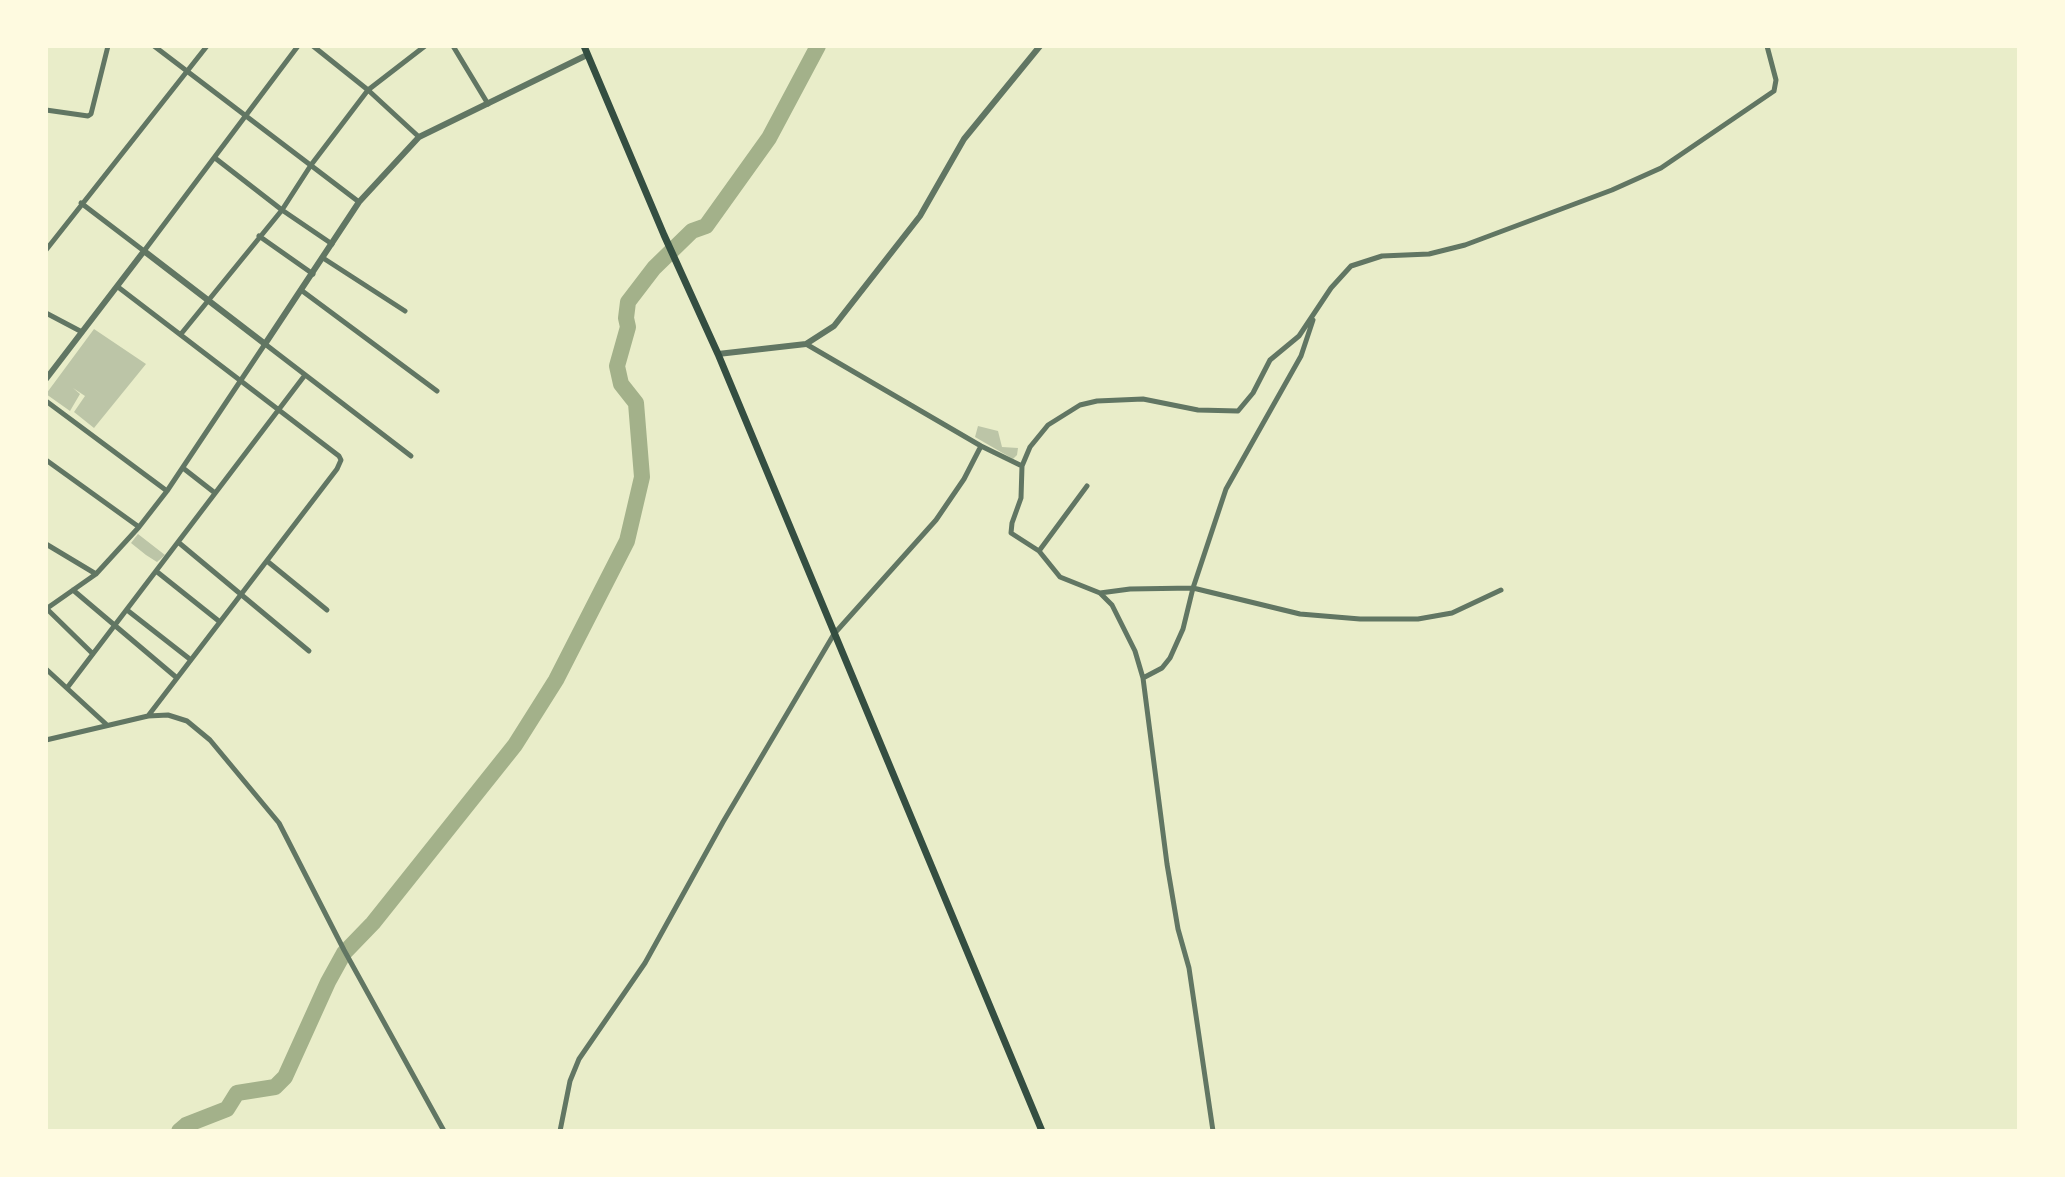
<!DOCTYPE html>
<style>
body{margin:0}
#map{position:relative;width:2065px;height:1177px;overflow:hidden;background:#e9edc9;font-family:Barlow,sans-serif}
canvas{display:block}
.frame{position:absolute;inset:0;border:48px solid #fefae0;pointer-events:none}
</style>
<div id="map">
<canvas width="2065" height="1177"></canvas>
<div class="frame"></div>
</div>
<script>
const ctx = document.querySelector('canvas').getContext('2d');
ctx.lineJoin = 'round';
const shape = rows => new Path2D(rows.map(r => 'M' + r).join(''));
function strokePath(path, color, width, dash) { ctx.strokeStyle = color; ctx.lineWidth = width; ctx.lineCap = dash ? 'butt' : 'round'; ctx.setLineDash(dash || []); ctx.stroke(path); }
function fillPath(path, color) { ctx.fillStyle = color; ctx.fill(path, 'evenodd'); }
strokePath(shape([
 [179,1131,186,1125,227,1109,237,1093,275,1087,285,1077,328,982,344,953,373,923,515,745,556,680,627,541,642,477,636,403,621,384,617,366,628,327,626,318,628,302,654,268,692,231,706,226,769,138,818,46]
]), '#a3b18a', 16);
fillPath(shape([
 [94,329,146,364,94,428,74,412,85,396,73,388,80,394,70,411,46,394],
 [978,426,998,431,1002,447,1018,448,1017,455,1013,459,975,437],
 [138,534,165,555,157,562,146,555,131,543]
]), '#bcc5a7');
strokePath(shape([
 [154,46,359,202],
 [313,46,368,90,419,137],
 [453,46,488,104],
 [46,110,88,116,91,114,108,46],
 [215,158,282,210,332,244],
 [81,203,144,251,298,46],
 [259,236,313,274],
 [46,250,207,46],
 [323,258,405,311],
 [118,287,339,456,341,460,337,469,148,716],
 [301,290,437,391],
 [46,313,82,332],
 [181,334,282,210,311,165,368,90,425,46],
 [806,344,981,446,1022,466],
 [46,401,167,491],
 [46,460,139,527],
 [183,468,215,493],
 [178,542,309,651],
 [46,544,96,574],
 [1039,551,1087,486],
 [267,561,327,610],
 [156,571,220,622],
 [73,590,177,678],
 [1100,593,1130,589,1193,588,1300,614,1360,619,1418,619,1452,613,1501,590],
 [46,609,96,574,139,527,167,491,265,344,411,456],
 [47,609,93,654],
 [127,610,191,660],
 [46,669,107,725],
 [1143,678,1162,668,1170,658,1183,629,1193,588,1226,489,1301,356,1313,320],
 [67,688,305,375],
 [46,740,148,716,168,715,187,721,210,740,279,823,344,950,444,1131],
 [560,1131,570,1081,579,1059,645,963,723,822,834,634,936,520,964,479,981,446],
 [1213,1131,1189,968,1178,929,1167,864,1143,678,1135,651,1112,605,1100,593,1060,577,1039,551,1011,533,1012,523,1021,498,1022,466,1030,447,1048,425,1080,405,1097,401,1143,399,1198,410,1238,411,1253,393,1270,360,1299,336,1331,288,1351,266,1382,256,1429,254,1465,245,1612,190,1661,168,1774,91,1776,80,1767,46]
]), '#617663', 5);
strokePath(shape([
 [718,354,806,344,834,326,920,216,964,139,1040,46],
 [46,379,144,251,265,344,359,202,419,137,587,55]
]), '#617663', 6);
strokePath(shape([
 [584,46,664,235,718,354,1042,1131]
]), '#344e41', 7);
</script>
